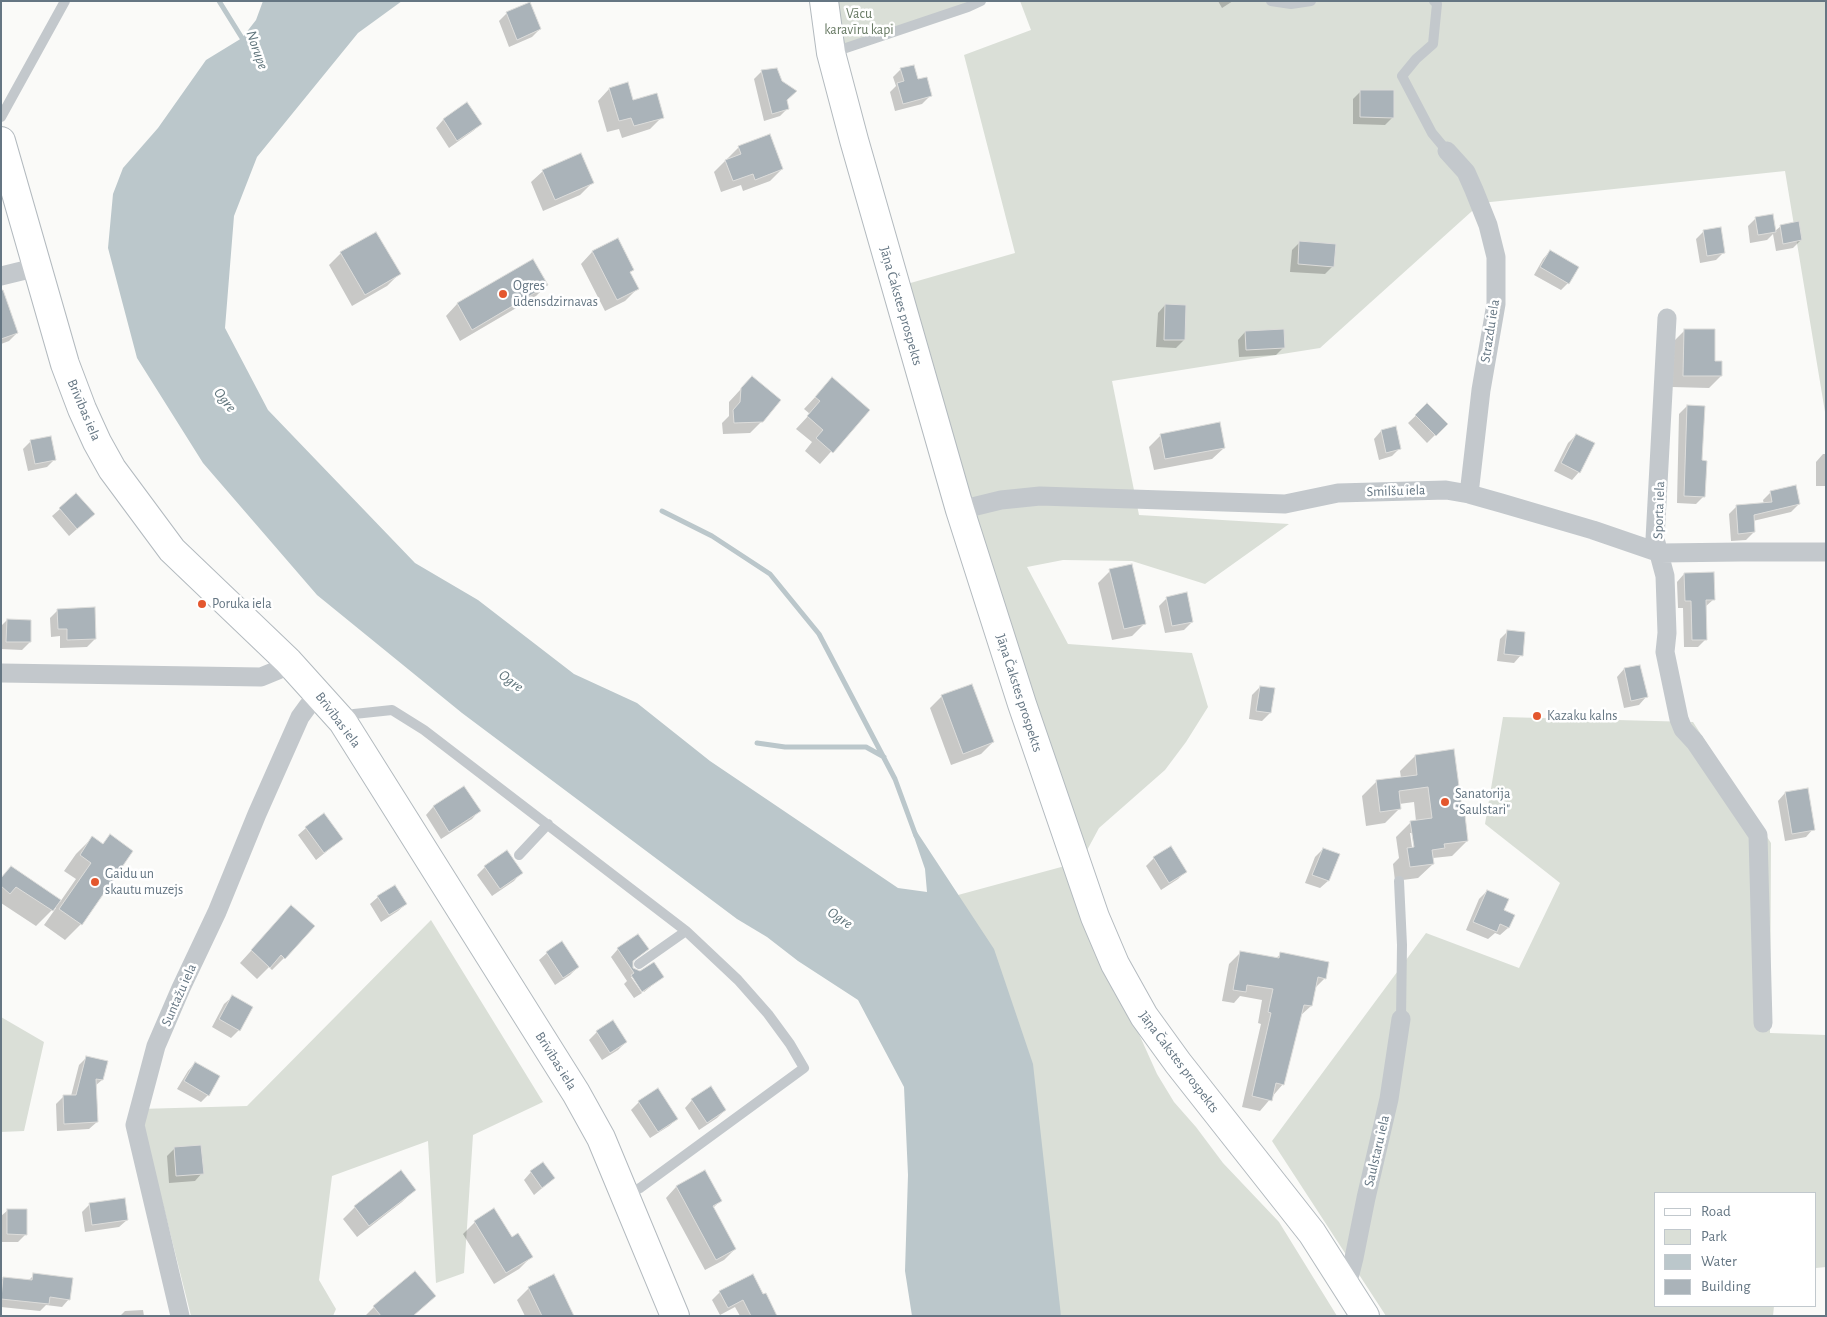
<!DOCTYPE html>
<meta charset="utf-8">
<style>
body{margin:0}
#map{position:relative;width:1827px;height:1317px;overflow:hidden;background:#fafaf8;font-family:"Alegreya Sans",sans-serif}
canvas{display:block}
.frame{position:absolute;inset:0;border:2px solid #657683;pointer-events:none}
.legend{position:absolute;left:1654px;top:1192px;width:162px;height:115px;box-sizing:border-box;background:#fff;border:1px solid #c1c8cd;margin:0;padding:6px 9px;list-style:none;font-size:15px;color:#657683}
.legend li{display:flex;align-items:center;gap:10px;height:25px}
.legend b{width:25px;border:1px solid #c1c8cd}
</style>
<div id="map">
<canvas width="1827" height="1317"></canvas>
<div class="frame"></div>
<ul class="legend">
<li><b style="height:6px;background:#fff"></b>Road</li>
<li><b style="height:14px;background:#dadfd7"></b>Park</li>
<li><b style="height:14px;background:#bbc7cb"></b>Water</li>
<li><b style="height:14px;background:#aab3b9"></b>Building</li>
</ul>
</div>
<script>
const ctx = document.querySelector('canvas').getContext('2d');
ctx.lineJoin = 'round';
function fillPath(path, color) { ctx.fillStyle = color; ctx.fill(path, 'evenodd'); }
const shape = rows => new Path2D(rows.map(r => 'M' + r).join(''));
function strokePath(path, color, width, dash) { ctx.strokeStyle = color; ctx.lineWidth = width; ctx.lineCap = dash ? 'butt' : 'round'; ctx.setLineDash(dash || []); ctx.stroke(path); }
function drawText(font, color, halo, rows, align = 'center') {
  ctx.font = font + ' "Alegreya Sans",sans-serif'; ctx.lineWidth = 5; ctx.setLineDash([]); ctx.textBaseline = 'middle'; ctx.strokeStyle = halo; ctx.fillStyle = color; for (const [text, x, y, turn = 0] of rows) {
    ctx.save(); ctx.translate(x, y); ctx.rotate((+turn || 0) * Math.PI / 180); ctx.textAlign = isNaN(turn) ? turn : align; if (halo) ctx.strokeText(text, 0, 0); ctx.fillText(text, 0, 0); ctx.restore();
  }
}
fillPath(shape([
 [836,1,971,1,841,51],
 [1020,1,1826,1,1826,418,1785,171,1481,203,1320,348,1112,381,1139,515,1289,524,1205,584,1132,561,1063,560,1027,567,1068,644,1192,653,1208,707,1186,742,1165,770,1099,828,1085,854,972,507,907,284,1015,253,964,55,1031,30],
 [1503,717,1693,722,1771,843,1770,1033,1826,1035,1826,1267,1816,1268,1816,1193,1656,1193,1656,1306,1774,1306,1773,1316,1386,1316,1272,1141,1426,933,1519,968,1560,883,1485,824],
 [1076,863,1134,1023,1157,1074,1174,1102,1196,1127,1223,1163,1279,1222,1337,1316,1061,1316,958,895],
 [431,920,543,1102,473,1135,464,1273,436,1283,428,1141,332,1176,319,1280,336,1309,333,1316,191,1316,139,1109,247,1106],
 [1,1017,44,1042,24,1131,1,1132]
]), '#dadfd7');
fillPath(shape([
 [263,1,402,1,358,33,257,157,234,216,225,328,268,410,415,563,478,600,574,674,637,703,710,761,898,888,927,892,925,869,912,831,915,829,994,949,1033,1064,1061,1316,912,1316,905,1271,908,1175,904,1087,858,1000,798,961,767,937,737,919,462,713,317,595,203,463,137,358,108,248,113,194,123,168,158,128,206,60,242,38,256,20]
]), '#bbc7cb');
fillPath(shape([
 [1218,1,1233,1,1222,8],
 [507,13,540,29,532,37,509,47,499,21],
 [901,69,917,81,930,96,922,104,895,111,890,92,896,86,893,77],
 [762,71,786,100,787,109,780,116,764,121,754,79],
 [609,89,662,117,650,129,622,138,619,129,607,132,598,101],
 [1361,91,1393,117,1385,125,1353,124,1353,99],
 [467,104,481,124,473,131,449,148,436,128,443,120],
 [739,147,782,169,770,181,743,191,741,185,721,192,714,172],
 [543,171,592,183,580,195,543,211,531,182],
 [1755,219,1775,231,1781,226,1801,240,1793,248,1776,251,1773,234,1767,240,1750,243,1748,226],
 [1703,232,1724,252,1716,260,1700,263,1696,239],
 [617,240,629,273,637,289,625,301,605,311,581,264,592,252],
 [1300,242,1333,266,1325,274,1290,272,1292,250],
 [1550,251,1568,283,1561,290,1534,275,1543,259],
 [341,253,399,274,387,286,352,306,329,265],
 [532,260,547,285,535,297,460,341,446,316,457,304],
 [1165,305,1184,340,1176,348,1156,347,1158,313],
 [1,312,17,333,9,341,1,344],
 [1685,330,1714,362,1721,376,1709,388,1672,387,1673,342],
 [1245,332,1284,347,1276,355,1239,357,1238,340],
 [752,377,762,421,750,433,723,434,722,423,729,416,729,402],
 [832,379,868,410,820,464,805,451,812,442,796,429,810,414,804,409],
 [1427,405,1446,424,1427,443,1408,423],
 [1687,406,1700,461,1704,496,1696,504,1677,503,1679,414],
 [1381,431,1400,448,1392,456,1379,460,1374,439],
 [1161,435,1224,448,1212,459,1154,470,1149,447],
 [1576,435,1579,472,1572,480,1554,471,1568,443],
 [31,441,55,459,47,467,28,471,23,449],
 [1823,454,1826,454,1826,486,1816,486,1816,462],
 [1771,492,1799,504,1791,512,1753,521,1754,532,1746,540,1731,541,1729,514,1737,506,1764,504,1763,500],
 [60,509,85,522,69,536,52,516],
 [1110,571,1144,624,1132,636,1112,640,1098,583],
 [1684,574,1714,599,1705,607,1706,639,1698,647,1684,647,1683,608,1678,608,1677,582],
 [1167,598,1192,622,1184,630,1165,633,1159,606],
 [58,610,95,639,87,647,60,648,60,636,51,637,50,618],
 [7,620,30,642,22,650,1,649,1,626],
 [1507,632,1521,655,1514,663,1497,661,1500,639],
 [1624,669,1646,697,1639,705,1624,708,1617,677],
 [1260,687,1270,713,1262,721,1249,719,1252,695],
 [942,696,993,742,981,754,951,765,930,708],
 [1415,756,1467,841,1452,856,1433,858,1433,864,1418,878,1395,881,1393,864,1399,858,1396,837,1411,822,1416,821,1414,802,1399,804,1400,808,1385,823,1366,826,1362,796,1377,781,1401,778,1400,771],
 [1410,833,1413,833,1416,853,1413,854],
 [464,787,479,811,472,819,441,839,426,815,433,807],
 [1785,793,1813,829,1806,837,1785,841,1778,801],
 [306,828,342,839,316,860,298,835],
 [110,836,81,924,65,940,44,925,56,908,55,907,36,926,1,903,1,878,11,868,60,902,76,879,64,871,76,854,92,838,102,845],
 [1171,848,1186,871,1178,879,1161,890,1146,866,1154,858],
 [1323,849,1338,855,1328,881,1320,888,1305,883,1315,857],
 [507,852,521,873,514,881,492,896,477,875,485,867],
 [1487,891,1503,911,1508,928,1500,935,1495,933,1488,939,1466,930,1479,899],
 [378,897,406,904,398,911,381,922,370,904],
 [280,919,284,958,272,970,269,967,257,979,240,963],
 [618,949,647,949,632,962,632,968,640,972,662,977,644,992,634,977,631,977,642,993,634,998,624,984,627,981,611,957],
 [547,953,578,967,570,975,555,985,539,960],
 [1240,953,1275,959,1281,954,1325,978,1314,989,1311,1006,1300,1016,1283,1084,1260,1111,1242,1107,1261,1024,1258,1023,1262,1000,1240,996,1234,1003,1222,1001,1229,964],
 [232,997,239,1030,231,1038,212,1027,224,1004],
 [597,1032,626,1042,618,1050,602,1060,589,1040],
 [87,1057,102,1080,95,1086,97,1122,89,1129,57,1131,56,1104,64,1096,71,1096,79,1065],
 [195,1063,208,1095,201,1102,177,1089,188,1071],
 [692,1100,725,1110,717,1118,699,1130,685,1108],
 [639,1102,677,1119,669,1126,650,1138,631,1110],
 [175,1148,202,1173,195,1181,169,1183,167,1156],
 [400,1172,414,1190,402,1202,357,1237,343,1219,355,1207],
 [531,1172,554,1178,534,1195,524,1180],
 [705,1172,720,1201,713,1208,735,1249,724,1260,705,1270,666,1198,676,1187],
 [90,1204,127,1220,119,1227,85,1232,82,1212],
 [8,1210,26,1234,18,1242,1,1242,1,1216],
 [475,1222,511,1238,531,1257,519,1269,494,1284,463,1234],
 [34,1275,69,1299,62,1307,46,1305,40,1311,1,1307,1,1280,4,1278,28,1281],
 [529,1288,572,1316,525,1316,517,1300],
 [720,1292,763,1296,776,1316,740,1316,735,1307,720,1315,712,1300],
 [434,1296,413,1316,365,1316,374,1307],
 [143,1310,144,1316,120,1316,125,1311]
]), '#0003');
strokePath(shape([
 [219,1,242,38,244,44],
 [662,511,712,536,770,574,819,634,895,779,916,836],
 [757,743,785,747,866,747,884,757]
]), '#bbc7cb', 5);
const building = shape([
 [530,2,541,29,517,40,506,12,530,2],
 [914,65,918,79,927,77,932,96,903,104,897,83,904,81,900,68,914,65],
 [777,68,782,81,797,91,787,100,789,109,772,114,761,70,777,68],
 [628,82,633,100,657,93,664,118,634,126,631,118,619,121,609,88,628,82],
 [1360,90,1394,90,1394,118,1360,117,1360,90],
 [467,102,482,124,457,141,443,119,467,102],
 [770,134,783,169,755,180,753,174,733,181,725,160,741,154,738,146,770,134],
 [581,153,594,183,555,200,542,170,581,153],
 [1773,214,1776,232,1758,235,1755,217,1773,214],
 [1799,221,1802,240,1783,244,1780,225,1799,221],
 [1721,227,1725,253,1707,256,1703,230,1721,227],
 [376,232,401,274,365,295,340,252,376,232],
 [618,238,634,270,630,272,639,289,617,300,592,251,618,238],
 [1299,241,1336,244,1334,267,1298,264,1299,241],
 [1550,250,1579,267,1569,284,1540,267,1550,250],
 [533,259,548,285,472,330,457,303,533,259],
 [1,290,3,290,18,333,1,339,1,290],
 [1165,304,1186,305,1185,340,1164,340,1165,304],
 [1284,329,1285,348,1246,350,1245,331,1284,329],
 [1684,329,1715,329,1715,361,1722,361,1722,376,1683,376,1684,329],
 [752,376,781,400,763,422,734,423,733,410,740,402,741,388,752,376],
 [832,377,870,410,833,453,816,438,823,430,807,416,820,401,815,397,832,377],
 [1427,403,1448,424,1436,436,1415,415,1427,403],
 [1687,405,1705,406,1702,460,1707,461,1705,497,1684,496,1687,405],
 [1220,422,1225,448,1165,459,1160,434,1220,422],
 [1396,426,1401,449,1386,453,1381,430,1396,426],
 [1576,434,1595,443,1580,473,1561,463,1576,434],
 [51,436,56,460,35,464,30,440,51,436],
 [1796,485,1800,504,1754,515,1755,532,1738,534,1736,505,1772,502,1770,491,1796,485],
 [76,493,95,514,77,529,59,508,76,493],
 [1132,564,1146,624,1124,629,1109,569,1132,564],
 [1714,572,1715,600,1706,600,1707,640,1692,640,1691,601,1685,601,1684,573,1714,572],
 [1187,592,1193,622,1172,626,1166,597,1187,592],
 [95,607,96,639,67,640,67,629,58,629,57,609,95,607],
 [7,619,31,620,31,642,6,642,7,619],
 [1507,630,1525,632,1523,656,1504,654,1507,630],
 [1640,665,1648,697,1631,701,1624,668,1640,665],
 [972,684,994,742,963,754,941,695,972,684],
 [1260,686,1275,688,1271,713,1256,711,1260,686],
 [1454,749,1463,816,1465,815,1468,841,1444,844,1445,848,1432,850,1434,864,1410,867,1407,848,1414,847,1410,821,1432,818,1428,787,1399,791,1401,809,1380,812,1376,780,1417,775,1415,755,1454,749],
 [464,786,481,811,449,832,433,806,464,786],
 [1808,788,1815,830,1792,834,1785,792,1808,788],
 [324,813,343,839,324,853,305,827,324,813],
 [110,834,133,851,82,925,59,909,91,863,80,855,92,836,103,844,110,834],
 [1171,846,1187,872,1169,883,1153,857,1171,846],
 [1323,848,1340,854,1329,881,1312,875,1323,848],
 [507,850,523,873,500,889,484,866,507,850],
 [11,866,61,900,53,911,16,887,10,894,1,886,1,878,11,866],
 [395,885,407,904,389,915,377,896,395,885],
 [1487,890,1509,899,1504,910,1515,915,1509,928,1500,924,1497,932,1473,922,1487,890],
 [291,905,315,926,285,959,281,955,270,968,251,950,291,905],
 [638,934,649,949,633,961,633,968,640,971,654,962,664,977,642,992,631,975,634,973,617,948,638,934],
 [562,941,579,967,563,978,546,952,562,941],
 [1240,951,1279,958,1280,952,1329,962,1326,979,1318,977,1312,1006,1304,1005,1284,1085,1276,1083,1272,1101,1252,1096,1271,1013,1268,1012,1273,989,1247,985,1246,992,1233,990,1240,951],
 [232,995,253,1007,240,1031,219,1019,232,995],
 [613,1020,627,1042,610,1053,596,1031,613,1020],
 [86,1056,108,1061,103,1080,96,1079,98,1122,64,1124,63,1095,76,1095,86,1056],
 [195,1062,220,1076,209,1096,184,1081,195,1062],
 [711,1086,726,1110,707,1123,691,1099,711,1086],
 [658,1088,678,1119,658,1132,638,1101,658,1088],
 [201,1145,204,1174,176,1176,174,1147,201,1145],
 [543,1162,555,1178,542,1188,530,1171,543,1162],
 [401,1170,416,1190,369,1226,354,1206,401,1170],
 [705,1170,722,1201,713,1206,736,1249,716,1260,676,1186,705,1170],
 [125,1198,128,1220,92,1225,89,1203,125,1198],
 [494,1208,512,1237,518,1233,533,1257,506,1273,474,1221,494,1208],
 [7,1209,27,1209,27,1235,7,1234,7,1209],
 [415,1271,436,1296,413,1316,381,1316,373,1306,415,1271],
 [33,1273,73,1278,70,1300,50,1297,49,1304,1,1299,3,1277,32,1280,33,1273],
 [554,1274,574,1316,542,1316,528,1287,554,1274],
 [753,1274,763,1294,766,1293,777,1316,751,1316,743,1300,728,1308,719,1291,753,1274]
]);
fillPath(building, '#aab3b9');
strokePath(building, '#dcdcda', 1);
const secondary = shape([
 [824,1,831,53,854,140,960,510,1022,704,1095,917,1115,964,1144,1016,1178,1063,1312,1233,1365,1316],
 [1,141,65,364,82,409,97,442,112,469,172,550,288,661,343,722,576,1093,601,1138,675,1316]
]);
strokePath(secondary, '#b3babf', 30);
strokePath(shape([
 [1271,1,1291,4,1311,1],
 [1434,1,1437,4,1433,44,1416,59,1402,76,1432,133,1447,151],
 [831,53,968,7,981,1],
 [1,117,65,1],
 [344,721,354,714,392,710,424,730,686,931,738,980,768,1014,790,1044,804,1068,640,1188,626,1193],
 [519,855,548,824],
 [1399,881,1402,945,1401,1019],
 [639,964,686,931]
]), '#c3c8cc', 10);
strokePath(shape([
 [1447,151,1466,172,1474,190,1488,225,1496,257,1496,304,1481,390,1469,494],
 [1,276,38,267],
 [1667,318,1655,539,1665,576,1667,633,1665,652,1679,719,1683,729,1695,742,1758,835,1763,1023],
 [960,510,1001,500,1040,496,1285,504,1338,493,1446,490,1469,494,1501,503,1593,530,1660,553,1741,552,1826,552],
 [1,673,261,677,278,670,288,661],
 [1344,1281,1350,1274,1354,1258,1366,1198,1389,1099,1401,1019],
 [180,1316,135,1125,156,1046,181,988,217,912,257,814,300,717,308,706,322,698]
]), '#c3c8cc', 19);
strokePath(secondary, '#fff', 28);
for (const [x, y, r, color] of [
 [503,294,5,"#e4572e"],
 [202,604,5,"#e4572e"],
 [1537,716,5,"#e4572e"],
 [1445,802,5,"#e4572e"],
 [95,882,5,"#e4572e"]
]) { const dot = new Path2D(); dot.arc(x, y, r, 0, 2 * Math.PI); ctx.fillStyle = color; ctx.fill(dot); strokePath(dot, '#fff', 2); }
drawText('14px', '#687a64', '#fff', [
 ["Vācu",859,14],
 ["karavīru kapi",859,30]
]);
drawText('14px', '#657683', '#fff', [
 ["Ogres",513,286],
 ["ūdensdzirnavas",513,302],
 ["Poruka iela",212,604],
 ["Kazaku kalns",1547,716],
 ["Sanatorija",1455,794],
 ["\"Saulstari\"",1455,810],
 ["Gaidu un",105,874],
 ["skautu muzejs",105,890]
], 'left');
drawText('14px', '#657683', '#fff', [
 ["Jāņa Čakstes prospekts",901,306,74],
 ["Strazdu iela",1490,331,-81],
 ["Brīvības iela",84,410,67],
 ["Smilšu iela",1396,491,-2],
 ["Sporta iela",1659,510,-88],
 ["Jāņa Čakstes prospekts",1019,693,72],
 ["Brīvības iela",338,720,53],
 ["Suntažu iela",179,995,-66],
 ["Brīvības iela",556,1061,58],
 ["Jāņa Čakstes prospekts",1179,1062,53],
 ["Saulstaru iela",1377,1151,-77]
]);
drawText('italic 15px', '#60757c', '#fff', [
 ["Norupe",257,50,71],
 ["Ogre",225,400,52],
 ["Ogre",511,681,37],
 ["Ogre",840,918,34]
]);
</script>
